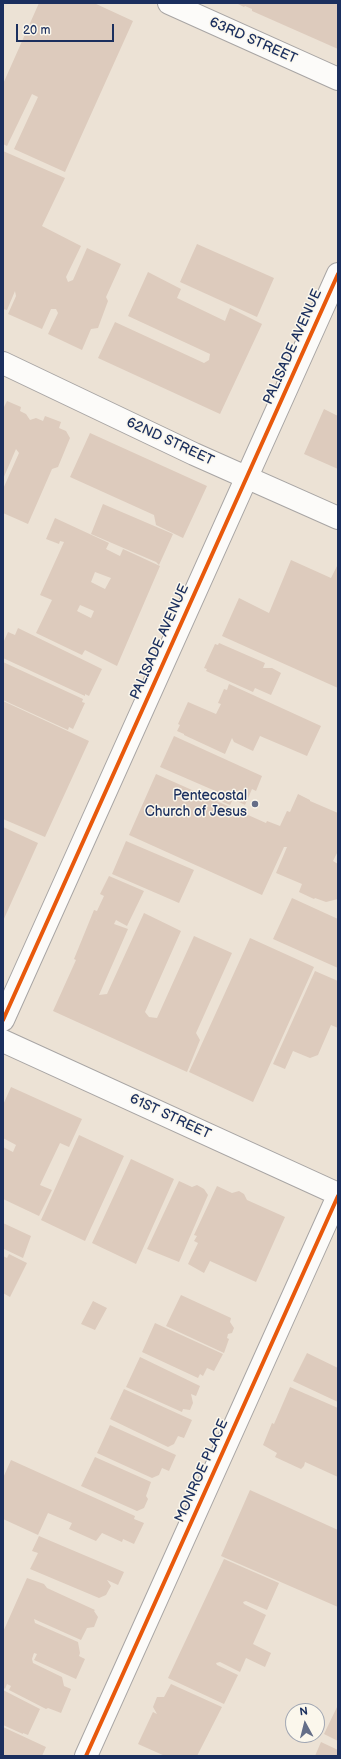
<!DOCTYPE html>
<style>
body{margin:0}
#map{position:relative;width:341px;height:1759px;overflow:hidden;background:#ece2d5;font-family:"Balsamiq Sans",sans-serif}
canvas{display:block}
.frame{position:absolute;inset:0;border:4px solid #1b2f5e;pointer-events:none}
.north{position:absolute;left:285px;top:1703px;width:40px;height:40px;box-sizing:border-box;background:#fbf7ec;border:1px solid #a1a7b3;border-radius:50%;rotate:353deg;font-size:11px;font-weight:700;line-height:16px;text-align:center;color:#1b2f5e}
.north::after{content:'';display:block;margin:auto;width:14px;height:18px;background:#646e88;clip-path:polygon(50% 0,100% 100%,50% 72%,0 100%)}
.scale{position:absolute;left:16px;top:24px;width:98px;height:18px;box-sizing:border-box;border:2px solid #1b2f5e;border-top:0;padding-left:5px;font-size:12px;line-height:14px;white-space:nowrap;color:#1b2f5e;-webkit-text-stroke:3px #fbf7ec;paint-order:stroke}
</style>
<div id="map">
<canvas width="341" height="1759"></canvas>
<div class="frame"></div>
<div class="north">N</div>
<div class="scale">20 m</div>
</div>
<script>
const ctx = document.querySelector('canvas').getContext('2d');
ctx.lineJoin = 'round';
function fillPath(path, color) { ctx.fillStyle = color; ctx.fill(path, 'evenodd'); }
const shape = rows => new Path2D(rows.map(r => 'M' + r).join(''));
function strokePath(path, color, width, dash) { ctx.strokeStyle = color; ctx.lineWidth = width; ctx.lineCap = dash ? 'butt' : 'round'; ctx.setLineDash(dash || []); ctx.stroke(path); }
function drawText(font, color, halo, rows, align = 'center') {
  ctx.font = font + ' "Balsamiq Sans",sans-serif'; ctx.lineWidth = 3; ctx.setLineDash([]); ctx.textBaseline = 'middle'; ctx.strokeStyle = halo; ctx.fillStyle = color; for (const [text, x, y, turn = 0] of rows) {
    ctx.save(); ctx.translate(x, y); ctx.rotate((+turn || 0) * Math.PI / 180); ctx.textAlign = isNaN(turn) ? turn : align; if (halo) ctx.strokeText(text, 0, 0); ctx.fillText(text, 0, 0); ctx.restore();
  }
}
fillPath(shape([
 [39,3,94,3,133,21,65,172,14,149,38,97,32,94,7,146,3,144,3,84],
 [236,3,338,3,338,49,252,11,252,9,245,6,244,7],
 [3,151,65,178,42,226,81,246,66,277,68,282,73,280,87,248,121,264,106,297,108,301,98,328,91,329,82,350,48,334,58,313,56,309,51,309,42,329,8,314,16,296,15,291,7,310,3,309],
 [197,244,274,278,257,317,180,282],
 [148,272,181,289,177,298,225,321,230,308,262,324,220,414,98,358,115,322,204,363,209,360,210,354,128,316],
 [7,401,21,407,20,411,26,414,30,420,36,418,43,421,45,416,61,422,59,428,66,431,70,438,58,467,52,469,28,524,3,513,3,489,19,453,16,449,3,479,3,409],
 [324,409,338,416,338,469,304,454],
 [90,433,207,486,183,538,156,525,154,515,70,477],
 [103,504,173,534,159,565,156,562,91,534],
 [55,518,109,543,106,549,120,556,123,549,160,566,117,666,85,650,82,655,36,633,52,600,40,595,64,542,60,541,59,544,46,539],
 [95,572,111,578,105,589,91,582],
 [80,605,94,611,91,618,77,611],
 [291,560,331,578,338,564,338,688,222,636,239,598,269,613],
 [18,628,102,669,89,696,85,694,85,696,3,658,3,643,8,632,15,635],
 [219,643,265,663,263,668,272,668,281,673,271,695,255,688,253,692,206,671,207,669,204,668,215,644,218,645],
 [3,662,83,699,82,702,85,703,73,729,69,727,68,730,3,700],
 [229,684,321,726,307,756,260,736,253,751,234,742,232,738,225,754,184,735,184,734,177,731,180,725,178,724,188,702,216,714,221,704,218,703,224,689,227,690],
 [3,701,89,741,45,837,3,819],
 [174,736,262,776,256,791,252,789,245,805,233,799,230,805,218,800,220,793,160,767],
 [156,774,266,823,267,821,280,826,287,811,290,812,298,794,310,800,310,801,338,813,338,851,333,861,338,864,338,899,326,902,315,898,314,899,299,892,302,884,276,873,287,847,284,847,262,895,129,835],
 [3,827,38,843,3,921],
 [126,841,194,870,179,903,112,874],
 [109,876,144,891,127,926,116,920,114,924,128,929,99,995,107,994,144,913,181,931,145,1012,149,1017,157,1018,194,936,232,953,196,1033,200,1040,187,1072,53,1011,76,960,74,959,94,910,97,911,104,896,100,894],
 [292,898,338,919,338,968,273,939],
 [250,938,314,967,253,1102,189,1072],
 [315,971,338,981,338,1028,331,1025,318,1055,310,1058,293,1051,285,1069,273,1064],
 [11,1087,82,1119,69,1147,60,1143,40,1185,52,1190,39,1216,3,1199,3,1147,13,1152,16,1145,3,1138,3,1105],
 [79,1135,124,1156,85,1241,41,1220],
 [131,1159,174,1179,136,1264,92,1243],
 [179,1181,192,1187,197,1185,204,1189,208,1195,179,1262,147,1249],
 [217,1186,232,1193,239,1191,244,1194,247,1200,285,1217,256,1282,210,1261,204,1273,188,1264,198,1243,194,1241,197,1236,194,1235],
 [3,1223,31,1236,23,1258,4,1249,3,1251],
 [9,1254,27,1263,10,1297,3,1293,3,1256,7,1258],
 [181,1295,231,1318,230,1322,234,1328,232,1333,228,1334,227,1338,229,1339,224,1353,166,1326],
 [93,1301,107,1308,95,1330,81,1324],
 [155,1323,223,1354,214,1371,207,1368,203,1376,200,1374,198,1378,142,1352],
 [307,1353,338,1368,338,1402,293,1381],
 [140,1357,200,1386,196,1396,191,1394,193,1403,190,1410,183,1409,182,1412,126,1387],
 [290,1387,338,1408,338,1477,305,1462,304,1466,301,1469,275,1457,277,1453,263,1445,272,1423,274,1424],
 [124,1389,192,1420,184,1438,178,1436,174,1444,168,1447,110,1419],
 [110,1425,176,1455,169,1471,162,1468,159,1475,152,1478,97,1453],
 [95,1457,151,1482,146,1496,148,1499,144,1508,137,1511,81,1486],
 [11,1460,135,1516,134,1519,144,1523,134,1544,123,1539,122,1542,102,1533,96,1541,69,1529,72,1523,48,1513,38,1535,3,1519,3,1478],
 [250,1490,338,1530,338,1607,221,1556],
 [39,1536,124,1572,118,1585,107,1580,111,1586,106,1595,99,1598,30,1569,38,1553,32,1551],
 [224,1559,279,1583,267,1610,246,1601,243,1602,244,1604,266,1615,253,1644,271,1653,265,1667,246,1658,240,1672,220,1662,216,1663,217,1665,238,1675,224,1704,168,1678],
 [27,1578,44,1584,47,1588,95,1610,94,1611,98,1617,94,1627,87,1628,81,1640,34,1619,35,1623,78,1642,80,1653,79,1656,85,1659,76,1679,34,1660,37,1654,34,1653,32,1659,33,1663,62,1677,64,1686,71,1689,61,1713,48,1708,46,1709,9,1690,11,1686,7,1684,5,1689,3,1687,3,1632],
 [171,1684,222,1707,197,1756,165,1756,138,1744,153,1712,157,1714,153,1707,157,1697,164,1697],
 [3,1690,40,1709,28,1735,23,1733,23,1734,3,1725],
 [338,1705,338,1741,324,1734],
 [3,1727,46,1747,42,1756,3,1756],
 [321,1742,338,1750,338,1756,315,1756]
]), '#ddcbbd');
const minor = shape([
 [169,3,338,79],
 [3,363,194,454,338,518],
 [3,1020,338,274],
 [3,1041,338,1194],
 [86,1756,338,1196]
]);
strokePath(minor, '#a8a5a4', 24);
strokePath(minor, '#fcfbf9', 22);
strokePath(shape([
 [3,1020,338,274],
 [86,1756,338,1196]
]), '#e8590c', 4);
for (const [x, y, r, color] of [
 [255,804,4,"#646e88"]
]) { const dot = new Path2D(); dot.arc(x, y, r, 0, 2 * Math.PI); ctx.fillStyle = color; ctx.fill(dot); strokePath(dot, '#fbf7ec', 1.5); }
drawText('14px', '#1b2f5e', '#fbf7ec', [
 ["63RD STREET",253,41,24],
 ["PALISADE AVENUE",293,347,-66],
 ["62ND STREET",170,442,25],
 ["PALISADE AVENUE",160,642,-66],
 ["61ST STREET",170,1117,25],
 ["MONROE PLACE",202,1471,-66]
]);
drawText('14px', '#1b2f5e', '#fbf7ec', [
 ["Pentecostal",247,796],
 ["Church of Jesus",247,812]
], 'right');
</script>
